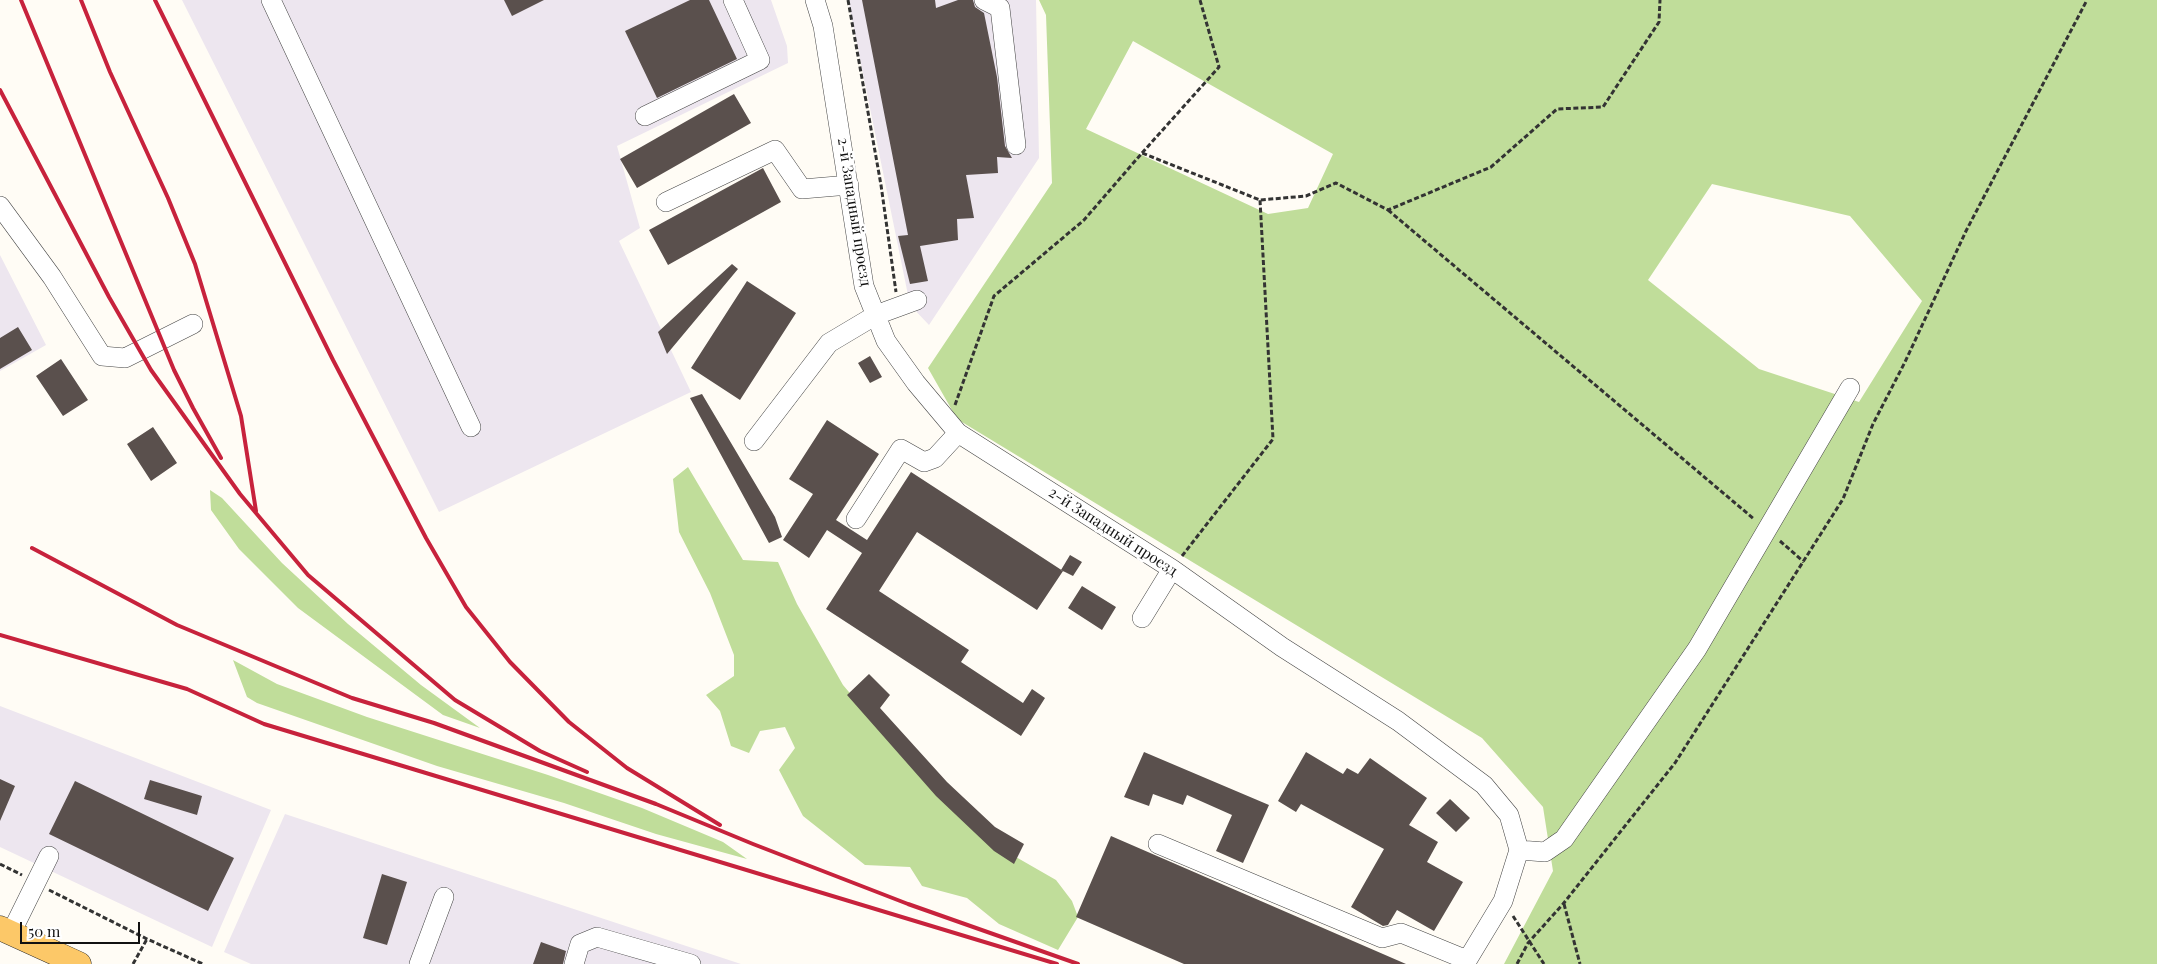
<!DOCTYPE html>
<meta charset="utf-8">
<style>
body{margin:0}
#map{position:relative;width:2157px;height:964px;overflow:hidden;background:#fffcf5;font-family:"Playfair Display",serif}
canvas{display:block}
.scale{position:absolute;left:20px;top:922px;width:120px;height:22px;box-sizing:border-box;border:2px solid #111;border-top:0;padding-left:6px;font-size:15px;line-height:18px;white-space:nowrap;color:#111;-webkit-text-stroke:4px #fff;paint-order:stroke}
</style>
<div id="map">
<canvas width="2157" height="964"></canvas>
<div class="scale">50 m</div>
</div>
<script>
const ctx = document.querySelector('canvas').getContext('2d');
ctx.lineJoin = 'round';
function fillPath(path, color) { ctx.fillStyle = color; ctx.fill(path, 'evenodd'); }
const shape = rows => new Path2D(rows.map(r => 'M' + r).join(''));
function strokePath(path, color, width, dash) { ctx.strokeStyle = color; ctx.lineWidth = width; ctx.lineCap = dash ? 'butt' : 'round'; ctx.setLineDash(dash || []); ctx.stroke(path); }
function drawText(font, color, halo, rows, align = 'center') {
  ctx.font = font + ' "Playfair Display",serif'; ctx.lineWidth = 5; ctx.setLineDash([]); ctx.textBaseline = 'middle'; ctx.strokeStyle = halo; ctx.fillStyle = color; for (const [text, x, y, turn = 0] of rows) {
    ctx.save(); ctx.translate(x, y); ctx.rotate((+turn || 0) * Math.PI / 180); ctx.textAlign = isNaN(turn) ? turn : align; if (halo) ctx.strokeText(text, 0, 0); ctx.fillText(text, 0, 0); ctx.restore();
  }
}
fillPath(shape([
 [182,0,771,0,787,46,788,63,617,146,640,228,619,241,691,392,439,512],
 [848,0,1036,0,1039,158,929,325,910,305],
 [0,255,46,345,0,371],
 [0,706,271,810,212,947,0,847],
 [285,814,741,964,251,964,224,952]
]), '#ede6ef');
fillPath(shape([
 [1039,0,2157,0,2157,964,1504,964,1553,871,1543,807,1482,738,957,419,928,368,1052,183,1046,15],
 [1133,41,1333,154,1308,208,1268,214,1086,129],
 [1712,184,1850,216,1922,301,1859,402,1759,369,1648,280],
 [688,467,743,560,778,562,797,604,843,685,877,725,1002,849,1056,880,1072,901,1078,917,1058,950,999,924,967,898,922,886,910,867,865,865,803,816,779,770,795,748,785,727,760,731,749,753,731,746,720,711,706,695,734,676,734,655,710,593,679,532,673,479],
 [210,490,222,498,282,563,348,624,421,685,480,728,443,715,298,608,239,549,211,510],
 [233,660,277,684,367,717,548,775,642,808,723,842,747,859,656,834,564,803,437,766,257,703,247,697]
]), '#c0dd9a');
fillPath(shape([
 [504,0,544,0,512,16],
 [690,0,709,0,737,59,657,98,625,31],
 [862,0,935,0,936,8,958,0,973,0,975,7,984,13,997,77,1005,146,1012,158,997,157,998,173,966,175,974,218,957,219,958,240,920,246,928,281,910,284,898,236,908,235],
 [734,94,751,123,637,188,620,159],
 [763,168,781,202,668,265,649,230],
 [732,264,738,269,667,354,658,332],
 [747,281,796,313,740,400,691,368],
 [18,327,32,350,0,369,0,338],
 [870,356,882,377,870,383,858,363],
 [61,359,88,400,63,416,36,376],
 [702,394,775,517,782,537,769,543,690,398],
 [827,420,879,454,836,520,867,540,911,472,1063,571,1037,610,917,532,879,591,969,650,961,662,1023,703,1032,689,1045,698,1021,736,826,609,862,553,827,530,809,558,783,540,813,494,789,479],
 [153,427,177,463,151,481,127,444],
 [1070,555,1082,562,1073,576,1061,570],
 [1082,586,1116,607,1102,630,1068,608],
 [869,674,890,695,880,708,947,782,995,827,1024,844,1014,864,994,851,936,796,847,695],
 [1144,752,1269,805,1243,863,1216,851,1232,815,1187,795,1183,805,1153,794,1149,806,1124,797],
 [1306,752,1343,774,1347,768,1358,774,1370,758,1427,798,1409,825,1438,842,1427,862,1463,882,1434,931,1397,910,1388,925,1383,926,1351,907,1384,849,1301,804,1296,812,1278,801],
 [0,779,15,786,0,821],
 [150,780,202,796,197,815,144,799],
 [75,781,234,858,208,911,49,834],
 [1450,799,1470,818,1456,832,1436,813],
 [1111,836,1406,964,1184,964,1076,917],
 [382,874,407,882,387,945,363,938],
 [541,942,566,951,563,964,533,964]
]), '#5a504d');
const minor = shape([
 [271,0,471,427],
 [815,0,823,26,864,286,886,341,916,383,958,433,1172,569,1282,647,1398,721,1484,785,1509,815,1519,850,1503,901,1465,964],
 [984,0,1000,8,1016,145],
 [645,116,760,60,733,0],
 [666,202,775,150,802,189,849,185],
 [0,206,52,277,102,356,125,358,193,324],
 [754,441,829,343,876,315,917,300],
 [856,519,901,449,924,462,935,458,958,433],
 [1142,618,1172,569],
 [1158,844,1382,938,1401,933,1467,960],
 [1519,850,1545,852,1564,839,1697,649,1850,388],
 [11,933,49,856],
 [419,964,444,897],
 [574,964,580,944,597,937,691,964]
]);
const major = shape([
 [0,928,79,964]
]);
strokePath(minor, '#444', 20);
strokePath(major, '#222', 25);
strokePath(shape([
 [848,0,881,185,896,292],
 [1142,153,1219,67,1200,0],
 [1388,210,1754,519],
 [955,405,994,296,1084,220,1142,153,1260,200,1306,196,1336,183,1388,210,1491,167,1557,109,1603,107,1659,22,1660,0],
 [1780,541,1804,562],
 [1182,556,1273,439,1260,200],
 [0,864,22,875],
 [49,890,147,939,203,964],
 [1564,904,1580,964],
 [1513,916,1544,964],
 [133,964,147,939],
 [1517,964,1528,943,1563,904,1675,763,1843,499,1873,424,1905,362,1966,231,2087,0]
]), '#333', 3, [5, 2.5]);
strokePath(minor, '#fff', 19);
strokePath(major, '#fcc868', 24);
strokePath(shape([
 [21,0,174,370,193,408,221,458],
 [81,0,110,72,168,198,195,264,241,416,256,511],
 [155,0,333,360,426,538,466,607,510,662,569,722,627,768,720,825],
 [0,90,109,297,151,370,240,494,308,575,455,700,540,751,587,772],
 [32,548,177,625,352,698,434,723,656,804,753,844,908,904,1078,964],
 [0,635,187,689,264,724,1057,964]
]), '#c7223c', 4);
drawText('15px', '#111', '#fff', [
 ["2-й Западный проезд",854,212,81],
 ["2-й Западный проезд",1113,532,33]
]);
</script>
